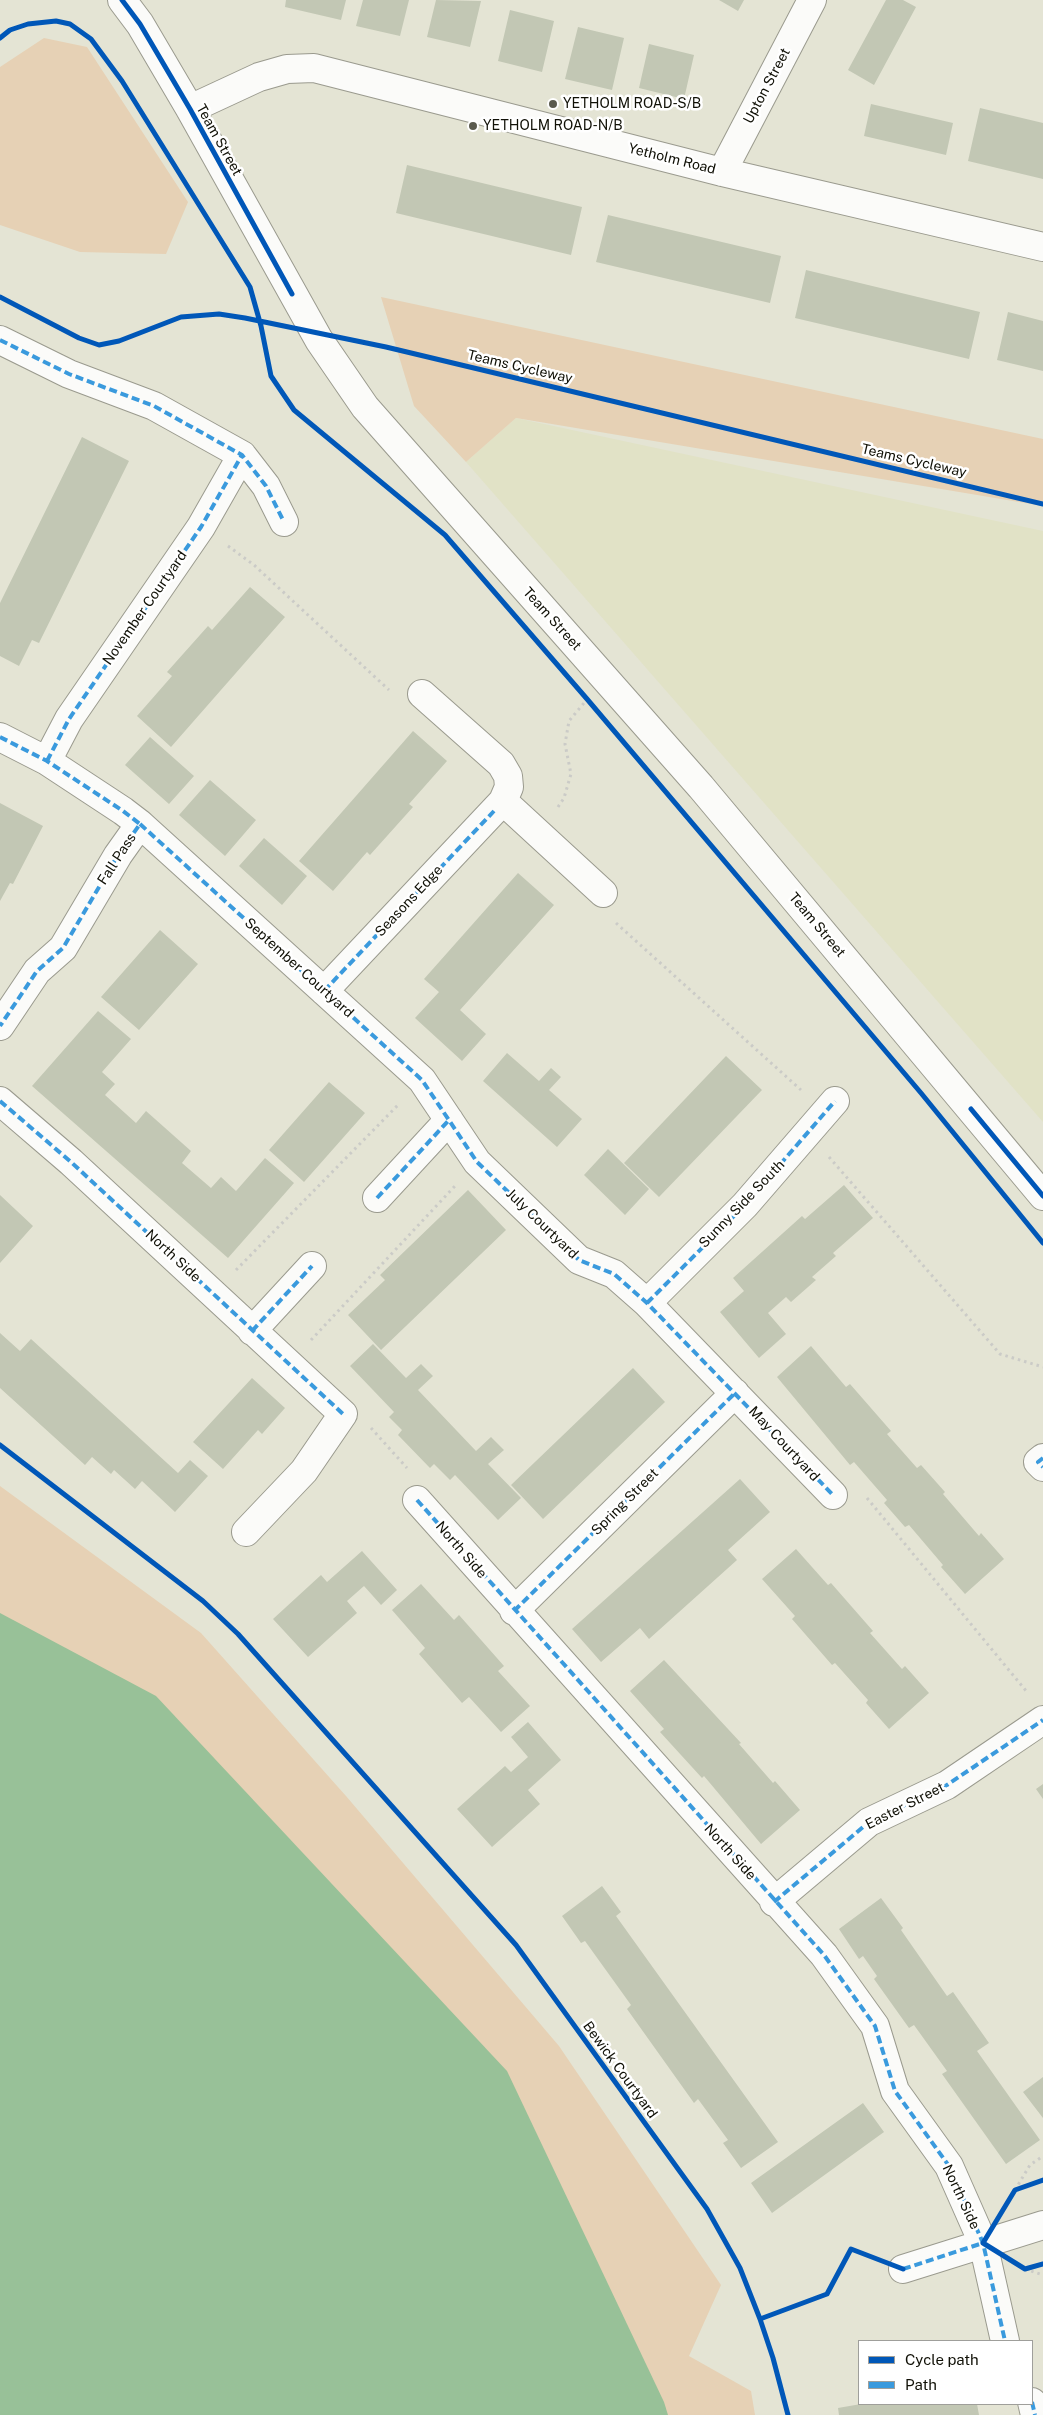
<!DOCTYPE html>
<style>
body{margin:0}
#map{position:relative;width:1043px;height:2415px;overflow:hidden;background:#e4e4d4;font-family:"Public Sans",sans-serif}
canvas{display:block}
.legend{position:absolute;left:858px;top:2340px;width:175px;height:65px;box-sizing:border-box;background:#fff;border:1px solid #9f9f9b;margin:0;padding:6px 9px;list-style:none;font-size:15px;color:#101006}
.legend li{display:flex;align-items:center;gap:10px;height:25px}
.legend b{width:25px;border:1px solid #9f9f9b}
</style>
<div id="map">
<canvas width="1043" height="2415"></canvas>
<ul class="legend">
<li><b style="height:6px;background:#0057b8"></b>Cycle path</li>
<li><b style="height:6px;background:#3a9add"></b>Path</li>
</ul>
</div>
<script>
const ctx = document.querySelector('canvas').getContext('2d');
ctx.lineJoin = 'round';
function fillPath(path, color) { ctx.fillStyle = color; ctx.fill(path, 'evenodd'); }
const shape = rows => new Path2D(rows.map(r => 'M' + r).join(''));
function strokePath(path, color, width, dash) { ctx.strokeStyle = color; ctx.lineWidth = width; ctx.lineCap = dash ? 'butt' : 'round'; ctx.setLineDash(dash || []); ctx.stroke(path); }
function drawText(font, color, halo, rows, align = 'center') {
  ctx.font = font + ' "Public Sans",sans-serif'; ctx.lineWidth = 5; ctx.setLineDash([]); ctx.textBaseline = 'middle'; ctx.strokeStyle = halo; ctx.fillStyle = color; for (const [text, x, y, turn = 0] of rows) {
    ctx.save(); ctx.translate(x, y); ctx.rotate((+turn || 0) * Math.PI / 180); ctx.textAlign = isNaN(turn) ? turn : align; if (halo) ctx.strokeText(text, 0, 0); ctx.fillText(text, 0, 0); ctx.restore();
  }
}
fillPath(shape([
 [516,418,1043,531,1043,1122,466,462]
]), '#e1e2c6');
fillPath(shape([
 [44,38,87,47,188,202,166,254,80,252,0,225,0,67],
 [381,297,1043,439,1043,506,516,418,466,462,414,406],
 [0,1486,201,1633,346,1796,559,2046,721,2285,689,2356,751,2391,755,2415,0,2415]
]), '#e6d1b5');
fillPath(shape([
 [0,1613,156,1696,507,2071,664,2402,668,2415,0,2415]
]), '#98c198');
fillPath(shape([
 [286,0,346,0,341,20,285,7],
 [363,0,409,0,400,36,356,26],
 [436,0,481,1,470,47,427,37],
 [719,0,744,0,738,11],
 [886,0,903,0,916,7,874,85,848,70],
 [510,10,554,21,542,72,498,61],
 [578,27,624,38,612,90,565,79],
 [649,44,694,55,684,99,639,88],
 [871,104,953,123,946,155,864,136],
 [980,108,1043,123,1043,179,968,161],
 [407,165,582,207,571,255,396,213],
 [608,215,781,256,770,303,596,262],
 [806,270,980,312,969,359,795,318],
 [1008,312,1043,321,1043,371,997,360],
 [82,437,129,461,39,643,32,640,19,666,0,656,0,603],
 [250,587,285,617,171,747,137,716,172,676,167,672,208,626,212,630],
 [413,731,447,761,409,804,413,807,370,855,367,852,333,891,299,861],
 [150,737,194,776,169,804,125,765],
 [210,780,256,820,225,856,179,815],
 [0,803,43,826,13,884,10,883,0,901],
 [264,838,307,876,282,905,239,866],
 [518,873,554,905,460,1010,486,1034,462,1061,415,1018,439,992,424,979],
 [160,930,198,964,139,1030,101,997],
 [98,1011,131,1039,102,1072,115,1084,105,1095,136,1123,146,1111,191,1151,182,1163,211,1188,221,1177,236,1191,265,1158,294,1183,228,1258,32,1086],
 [507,1053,539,1081,551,1068,561,1077,549,1090,582,1119,557,1147,483,1081],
 [726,1056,762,1090,659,1197,624,1163],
 [329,1082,365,1113,304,1182,269,1150],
 [608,1149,649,1189,625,1215,584,1175],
 [844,1185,873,1218,833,1253,836,1256,812,1277,816,1280,791,1302,786,1297,768,1313,786,1334,759,1358,720,1312,744,1291,733,1278,802,1216,805,1219],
 [468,1190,506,1230,381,1350,348,1315,385,1280,380,1275],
 [0,1195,33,1226,0,1263],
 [0,1333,20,1351,31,1339,178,1473,190,1460,208,1476,175,1512,142,1481,135,1489,114,1470,111,1474,92,1457,85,1465,0,1388],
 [373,1344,406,1378,421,1364,433,1376,418,1390,476,1451,491,1437,504,1450,488,1464,521,1498,498,1520,455,1475,450,1480,434,1464,430,1468,398,1435,402,1430,389,1417,394,1412,350,1366],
 [811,1346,846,1387,850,1384,891,1431,887,1434,917,1468,921,1465,945,1492,943,1494,979,1536,981,1533,1004,1559,965,1594,941,1567,943,1565,909,1525,905,1527,884,1503,887,1500,854,1462,850,1465,777,1377],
 [633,1368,665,1402,543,1519,511,1485],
 [252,1378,285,1408,262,1434,258,1430,223,1469,193,1442],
 [740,1479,770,1512,728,1550,737,1560,649,1639,640,1628,601,1662,572,1629],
 [796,1549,828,1585,831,1583,873,1631,870,1633,902,1669,905,1666,929,1693,889,1729,866,1703,868,1700,835,1663,832,1665,792,1619,795,1616,762,1579],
 [362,1551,397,1590,381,1605,364,1586,347,1601,357,1613,308,1657,273,1619,321,1575,327,1582],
 [421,1584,454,1620,459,1615,504,1666,498,1671,530,1706,501,1732,469,1697,462,1703,419,1654,425,1648,392,1610],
 [664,1660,741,1743,739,1744,773,1783,775,1781,800,1810,761,1844,704,1776,702,1778,660,1732,664,1729,630,1691],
 [528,1722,561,1760,528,1790,540,1804,492,1847,457,1809,505,1766,511,1772,528,1757,511,1737],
 [1043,1784,1043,1799,1036,1789],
 [602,1886,621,1912,616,1916,778,2142,741,2168,723,2143,728,2140,698,2099,694,2103,627,2009,631,2005,585,1941,581,1943,562,1916],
 [881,1898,903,1928,901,1930,947,1996,953,1992,989,2043,977,2051,1040,2140,1006,2164,942,2074,947,2071,914,2025,909,2028,874,1979,877,1976,863,1956,859,1959,839,1929],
 [1043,2077,1043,2118,1023,2092],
 [863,2103,884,2132,772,2213,751,2183],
 [861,2404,977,2404,979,2415,839,2415,838,2408]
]), '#c2c7b4');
const minor = shape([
 [122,0,140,24,190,109,319,340,365,407,701,787,1043,1196],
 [190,109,259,77,287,69,314,68,722,172,1043,247],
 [722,172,812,0],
 [0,340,69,374,154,406,242,455,266,486,284,522],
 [422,694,501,764,508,776,509,787,503,801,603,893],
 [0,737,47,761,123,811,140,824,118,855,63,948,37,971,0,1026],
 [47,761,69,719,201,527,242,455],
 [140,824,422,1080,477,1162,579,1260,614,1274,647,1303,833,1495],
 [324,991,503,801],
 [0,1101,71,1162,343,1414,304,1471,246,1532],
 [377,1198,449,1120],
 [647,1303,745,1205,835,1101],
 [252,1331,312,1266],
 [1043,1458,1038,1462,1043,1467],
 [417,1500,824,1955,875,2026,895,2091,949,2166,983,2243,1005,2341],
 [514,1611,735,1393],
 [774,1902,869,1822,947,1785,1043,1720],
 [903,2269,1043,2225],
 [1032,2402,1035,2415]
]);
strokePath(minor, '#9a9a8e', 30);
strokePath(shape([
 [228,546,254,565,389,690],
 [558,807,564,798,571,774,565,744,569,721,584,703],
 [616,923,801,1090],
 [829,1157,1000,1354,1043,1367],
 [236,1270,398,1105],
 [311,1340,455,1186],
 [371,1428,407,1468],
 [867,1498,1027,1692],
 [1015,2190,1030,2165,1043,2156],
 [1025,2269,1043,2275]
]), '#cbcbc7', 3, [2.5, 4]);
strokePath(minor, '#fbfbf9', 28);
strokePath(shape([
 [0,340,69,374,154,406,242,455,266,486,284,522],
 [0,737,47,761,123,811,140,824,118,855,63,948,37,971,0,1026],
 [47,761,69,719,201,527,242,455],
 [140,824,422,1080,477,1162,579,1260,614,1274,647,1303,833,1495],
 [324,991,494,811],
 [0,1101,71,1162,343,1414],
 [377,1198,449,1120],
 [647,1303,745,1205,835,1101],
 [252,1331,312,1266],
 [1043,1458,1038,1462,1043,1467],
 [417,1500,824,1955,875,2026,895,2091,949,2166,983,2243,1005,2341],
 [514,1611,735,1393],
 [774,1902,869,1822,947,1785,1043,1720],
 [903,2269,983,2243],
 [1032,2402,1035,2415]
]), '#3a9add', 4, [8, 4]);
strokePath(shape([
 [122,0,140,24,190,109,292,294],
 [0,38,10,30,28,24,56,21,70,24,91,39,122,81,250,287,261,326,271,376,294,410,445,535,587,699,921,1093,1043,1243],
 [0,297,79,338,99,345,119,341,181,317,219,314,245,318,386,347,1043,504],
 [971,1109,1043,1196],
 [0,1445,203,1601,238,1634,516,1945,707,2209,740,2268,760,2319,773,2358,788,2415],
 [1043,2180,1015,2190,983,2243,1025,2269,1043,2264],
 [760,2319,827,2294,851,2249,903,2269]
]), '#0057b8', 5);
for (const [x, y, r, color] of [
 [553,104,5,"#5a5a4e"],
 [473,126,5,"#5a5a4e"]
]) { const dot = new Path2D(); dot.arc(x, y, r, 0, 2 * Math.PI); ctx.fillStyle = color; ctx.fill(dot); strokePath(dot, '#fff', 2); }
drawText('14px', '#101006', '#fff', [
 ["Upton Street",767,86,-62],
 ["Team Street",219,140,61],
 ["Yetholm Road",672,159,14],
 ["Teams Cycleway",520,367,13],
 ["Teams Cycleway",914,461,13],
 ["November Courtyard",145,608,-55],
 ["Team Street",552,619,48],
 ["Fall Pass",117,859,-57],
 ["Seasons Edge",409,901,-47],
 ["Team Street",817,925,50],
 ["September Courtyard",299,968,42],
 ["Sunny Side South",742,1204,-46],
 ["July Courtyard",542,1224,44],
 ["North Side",173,1256,43],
 ["May Courtyard",784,1444,47],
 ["Spring Street",625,1502,-45],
 ["North Side",461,1550,49],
 ["Easter Street",905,1806,-27],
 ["North Side",730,1852,48],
 ["Bewick Courtyard",620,2070,54],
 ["North Side",961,2197,65]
]);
drawText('14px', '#101006', '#fff', [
 ["YETHOLM ROAD-S/B",563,104],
 ["YETHOLM ROAD-N/B",483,126]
], 'left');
</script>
